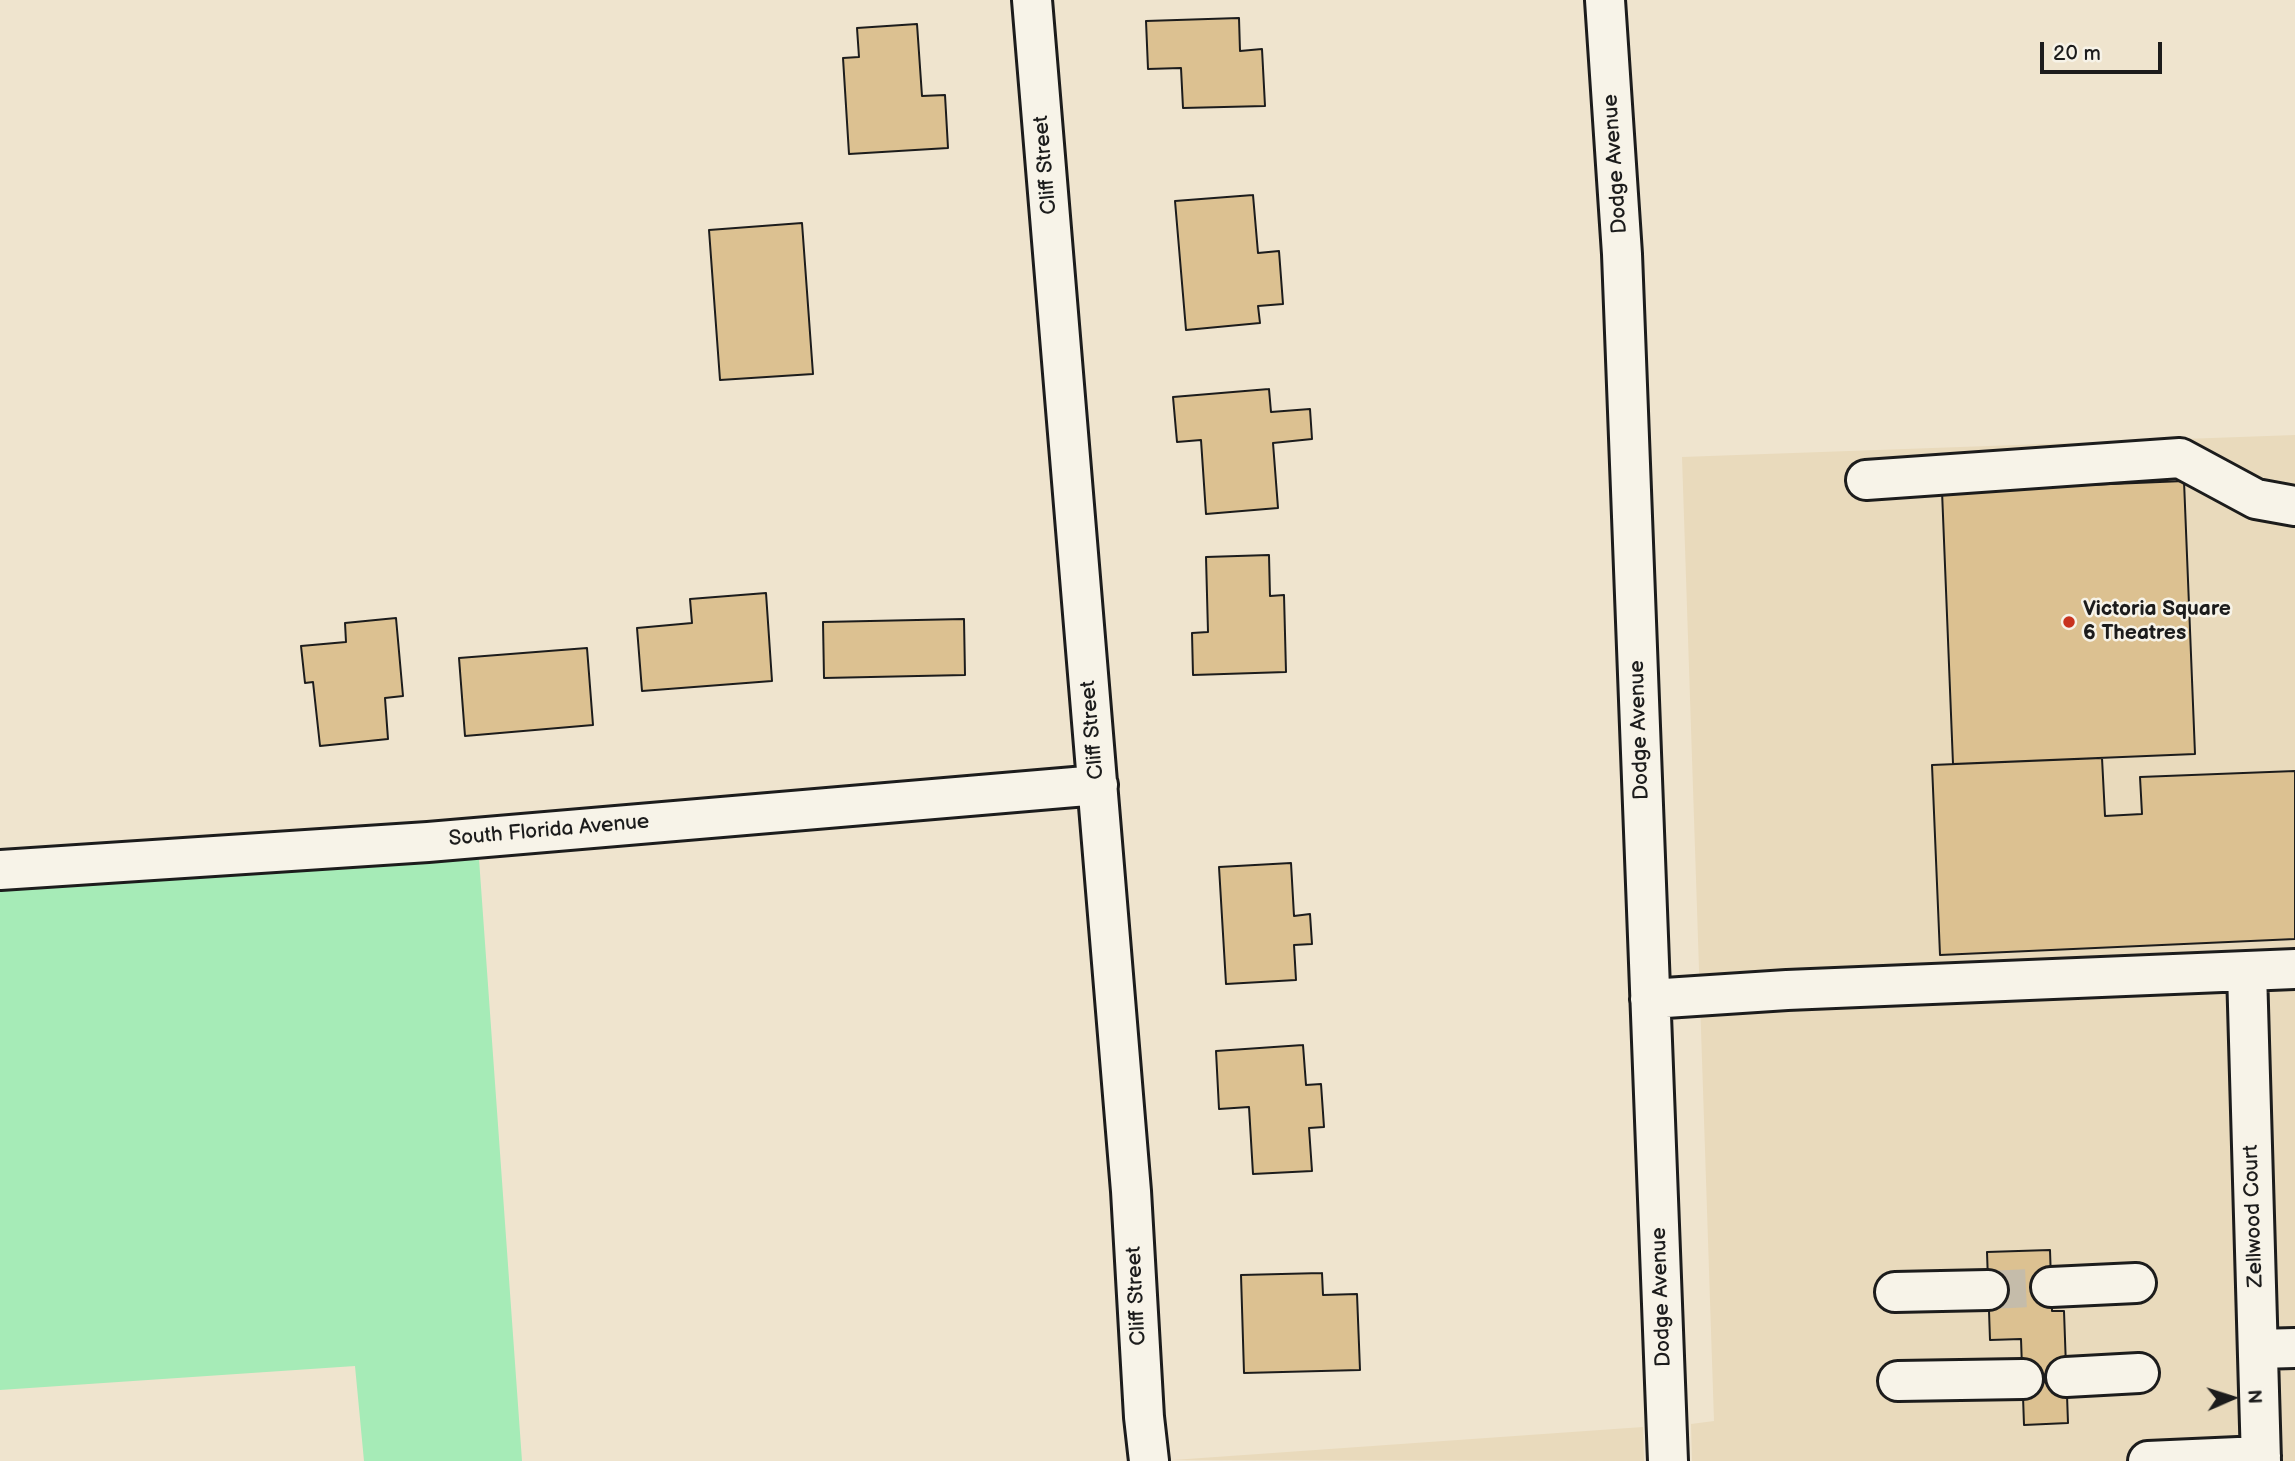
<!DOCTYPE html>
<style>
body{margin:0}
#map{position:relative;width:2295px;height:1461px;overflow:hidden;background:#efe4ce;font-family:"Balsamiq Sans",sans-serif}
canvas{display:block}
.north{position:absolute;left:2197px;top:1363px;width:70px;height:70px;-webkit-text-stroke:5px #f7f3e8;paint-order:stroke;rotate:87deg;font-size:19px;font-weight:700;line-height:28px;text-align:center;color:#1c1c1c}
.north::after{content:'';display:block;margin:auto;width:24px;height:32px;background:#1c1c1c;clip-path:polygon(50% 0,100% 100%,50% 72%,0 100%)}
.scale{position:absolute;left:2040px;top:42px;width:122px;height:32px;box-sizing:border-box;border:4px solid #1c1c1c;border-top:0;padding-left:9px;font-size:21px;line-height:24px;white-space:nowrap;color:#1c1c1c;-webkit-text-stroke:5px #f7f3e8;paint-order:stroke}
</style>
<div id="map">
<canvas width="2295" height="1461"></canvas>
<div class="north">N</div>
<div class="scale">20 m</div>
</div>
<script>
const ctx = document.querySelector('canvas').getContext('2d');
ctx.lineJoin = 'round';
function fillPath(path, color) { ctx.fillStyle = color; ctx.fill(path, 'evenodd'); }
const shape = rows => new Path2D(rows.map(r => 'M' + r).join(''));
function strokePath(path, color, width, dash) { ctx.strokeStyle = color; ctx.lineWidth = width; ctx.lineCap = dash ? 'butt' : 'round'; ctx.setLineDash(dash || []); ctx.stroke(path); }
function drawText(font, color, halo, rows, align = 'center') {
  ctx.font = font + ' "Balsamiq Sans",sans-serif'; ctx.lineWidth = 5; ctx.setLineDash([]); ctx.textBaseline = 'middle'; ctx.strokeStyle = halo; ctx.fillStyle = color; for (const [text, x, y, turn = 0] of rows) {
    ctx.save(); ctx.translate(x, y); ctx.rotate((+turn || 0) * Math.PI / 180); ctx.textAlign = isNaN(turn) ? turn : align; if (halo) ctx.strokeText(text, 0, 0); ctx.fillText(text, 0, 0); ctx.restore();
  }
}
fillPath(shape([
 [2295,435,2295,1461,1692,1461,1691,1424,1714,1421,1682,457],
 [1643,1427,1644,1461,1173,1460]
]), '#e9dabc');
fillPath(shape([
 [479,859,522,1461,364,1461,355,1366,0,1390,0,891]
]), '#a6ebb7');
const building = shape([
 [1239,18,1240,51,1262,49,1265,106,1183,108,1181,68,1148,69,1146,21,1239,18],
 [917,24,922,96,945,95,948,148,849,154,843,58,859,57,857,28,917,24],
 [1253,195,1258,253,1279,251,1283,304,1258,306,1260,323,1186,330,1175,201,1253,195],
 [802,223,813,374,720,380,709,230,802,223],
 [1269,389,1271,412,1310,409,1312,439,1273,443,1278,508,1206,514,1201,440,1177,442,1173,397,1269,389],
 [2184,481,2195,754,1953,764,1942,491,2184,481],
 [1269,555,1270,596,1284,595,1286,672,1193,675,1192,633,1208,632,1206,557,1269,555],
 [766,593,772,681,642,691,637,628,692,623,690,599,766,593],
 [396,618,403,696,385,698,388,739,320,746,313,682,305,683,301,646,346,642,345,623,396,618],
 [964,619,965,675,824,678,823,622,964,619],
 [587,648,593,725,465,736,459,658,587,648],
 [2102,758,2105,816,2142,814,2140,777,2295,771,2295,939,1940,955,1932,765,2102,758],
 [1291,863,1294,916,1310,914,1312,944,1294,945,1296,980,1226,984,1219,867,1291,863],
 [1303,1045,1306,1085,1321,1084,1324,1127,1309,1128,1312,1171,1253,1174,1249,1107,1219,1109,1216,1051,1303,1045],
 [2050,1250,2052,1311,2064,1311,2068,1423,2024,1425,2021,1339,1990,1340,1987,1252,2050,1250],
 [1322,1273,1323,1295,1357,1294,1360,1370,1244,1373,1241,1275,1322,1273]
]);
fillPath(building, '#dcc191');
strokePath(building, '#1c1c1c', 2);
strokePath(shape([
 [1988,1290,2051,1287]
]), '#c5bcaa', 38, [38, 19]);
const minor = shape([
 [1032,0,1131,1191,1144,1417,1149,1461],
 [1605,0,1622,254,1668,1461],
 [1866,480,2180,458,2256,499,2295,506],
 [0,870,428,842,1098,785],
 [2247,971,2261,1461],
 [1650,999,1787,990,2295,969],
 [2051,1287,2136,1283],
 [1895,1292,1988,1290],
 [2258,1349,2295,1348],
 [2066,1377,2139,1373],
 [1898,1381,2023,1379],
 [2148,1461,2261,1456]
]);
strokePath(minor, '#1c1c1c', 44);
strokePath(minor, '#f7f3e8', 38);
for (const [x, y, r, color] of [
 [2069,622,7,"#c8321e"]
]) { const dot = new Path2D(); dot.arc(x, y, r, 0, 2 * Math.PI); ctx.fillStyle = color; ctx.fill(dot); strokePath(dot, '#f7f3e8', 2.5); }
drawText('21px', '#1c1c1c', '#f7f3e8', [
 ["Dodge Avenue",1616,164,-94],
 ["Cliff Street",1046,165,-95],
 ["Cliff Street",1093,730,-95],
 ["Dodge Avenue",1640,730,-92],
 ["South Florida Avenue",549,831,-5],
 ["Zellwood Court",2254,1216,-92],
 ["Cliff Street",1137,1296,-93],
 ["Dodge Avenue",1662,1297,-92]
]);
drawText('bold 21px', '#1c1c1c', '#f7f3e8', [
 ["Victoria Square",2083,610],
 ["6 Theatres",2083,634]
], 'left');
</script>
